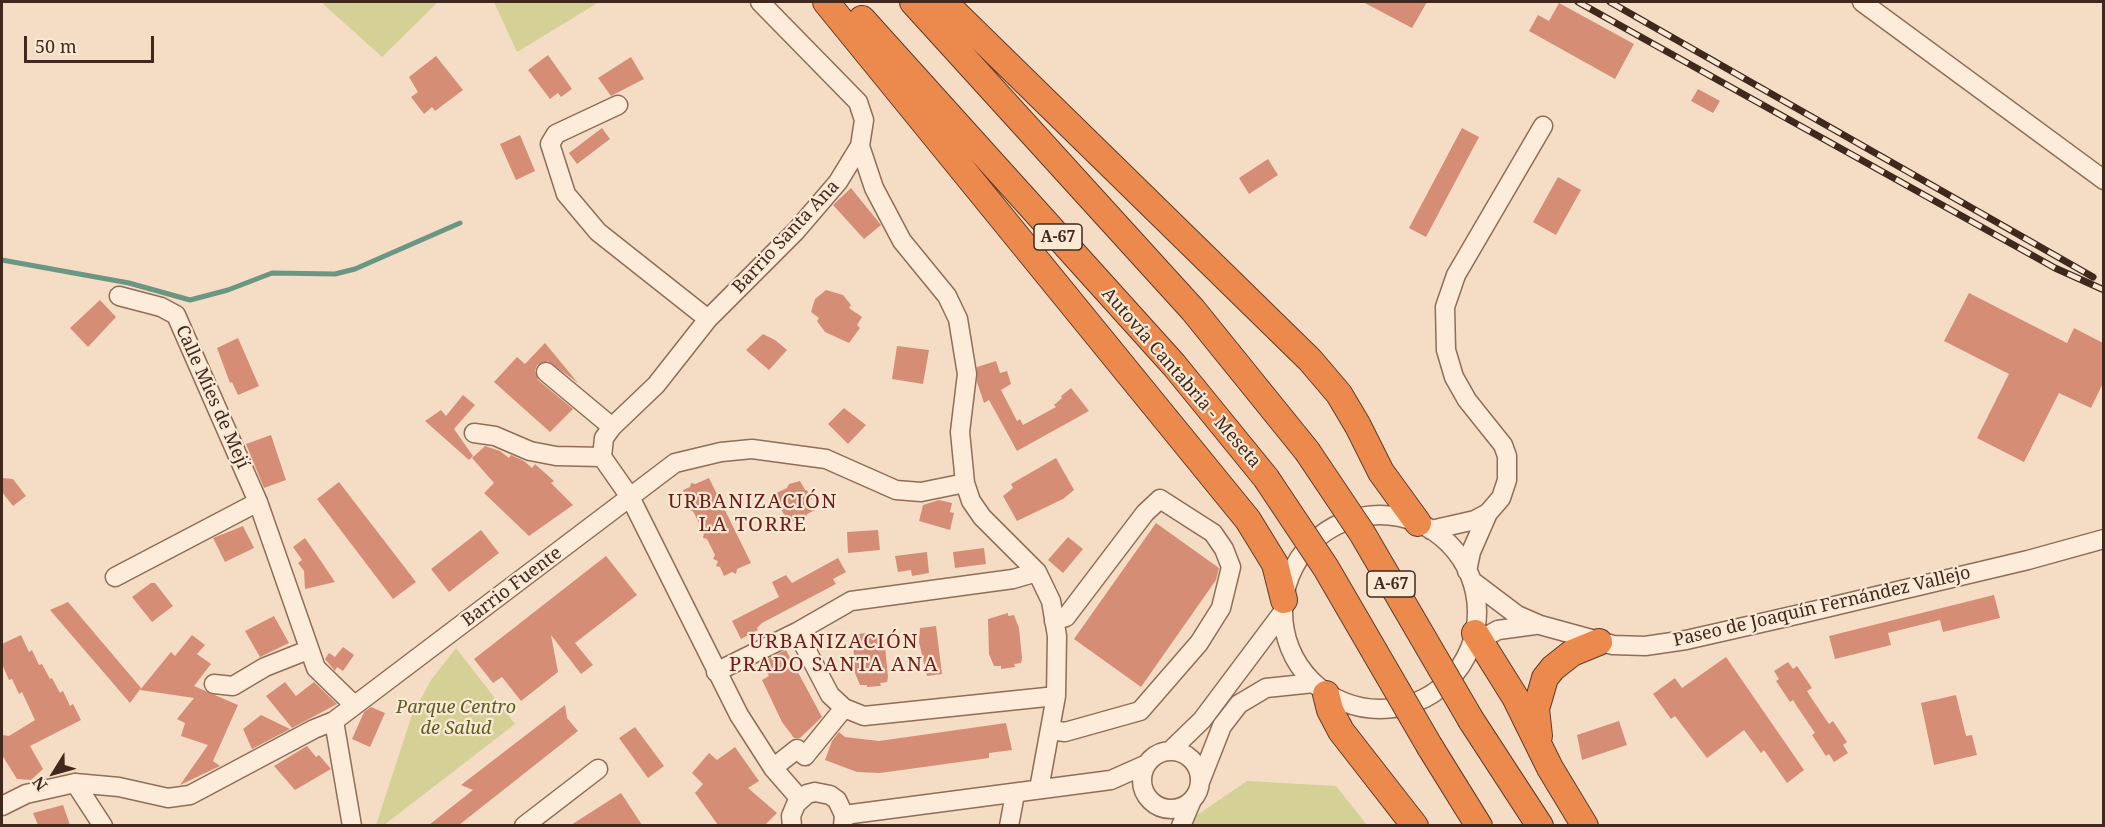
<!DOCTYPE html>
<meta charset="utf-8">
<style>
body{margin:0}
#map{position:relative;width:2105px;height:827px;overflow:hidden;background:#f4ddc4;font-family:"Noto Serif",serif}
canvas{display:block}
.frame{position:absolute;inset:0;border:3px solid #40281d;pointer-events:none}
.north{position:absolute;left:24px;top:743px;width:60px;height:60px;-webkit-text-stroke:4px #fae9d5;paint-order:stroke;rotate:233deg;font-size:16px;font-weight:700;line-height:24px;text-align:center;color:#40281d}
.north::after{content:'';display:block;margin:auto;width:21px;height:27px;background:#40281d;clip-path:polygon(50% 0,100% 100%,50% 72%,0 100%)}
.scale{position:absolute;left:24px;top:36px;width:130px;height:27px;box-sizing:border-box;border:3px solid #40281d;border-top:0;padding-left:8px;font-size:18px;line-height:21px;white-space:nowrap;color:#40281d;-webkit-text-stroke:4px #fae9d5;paint-order:stroke}
</style>
<div id="map">
<canvas width="2105" height="827"></canvas>
<div class="frame"></div>
<div class="north">N</div>
<div class="scale">50 m</div>
</div>
<script>
const ctx = document.querySelector('canvas').getContext('2d');
ctx.lineJoin = 'round';
function fillPath(path, color) { ctx.fillStyle = color; ctx.fill(path, 'evenodd'); }
const shape = rows => new Path2D(rows.map(r => 'M' + r).join(''));
function strokePath(path, color, width, dash) { ctx.strokeStyle = color; ctx.lineWidth = width; ctx.lineCap = dash ? 'butt' : 'round'; ctx.setLineDash(dash || []); ctx.stroke(path); }
function drawText(font, color, halo, rows, align = 'center') {
  ctx.font = font + ' "Noto Serif",serif'; ctx.lineWidth = 4.5; ctx.setLineDash([]); ctx.textBaseline = 'middle'; ctx.strokeStyle = halo; ctx.fillStyle = color; for (const [text, x, y, turn = 0] of rows) {
    ctx.save(); ctx.translate(x, y); ctx.rotate((+turn || 0) * Math.PI / 180); ctx.textAlign = isNaN(turn) ? turn : align; if (halo) ctx.strokeText(text, 0, 0); ctx.fillText(text, 0, 0); ctx.restore();
  }
}
fillPath(shape([
 [321,2,438,2,382,57],
 [494,2,599,2,517,52],
 [456,648,515,724,384,825,376,825,412,715,431,680],
 [1247,781,1336,786,1367,825,1187,826,1187,822]
]), '#d4d096');
strokePath(shape([
 [2,260,129,283,190,300,228,290,272,273,335,274,355,269,460,223]
]), '#6c9684', 5);
fillPath(shape([
 [1363,2,1427,2,1412,28],
 [1559,3,1634,44,1615,79,1529,31,1538,15,1549,21],
 [548,55,572,89,561,97,558,93,550,99,528,70],
 [436,56,463,90,435,111,432,107,424,114,411,97,418,92,409,77],
 [631,57,644,79,611,96,598,78],
 [1698,89,1720,101,1713,113,1691,101],
 [602,128,610,139,577,164,569,153],
 [1462,128,1479,137,1426,237,1409,228],
 [520,135,535,171,516,180,500,144],
 [1268,159,1278,175,1249,194,1239,178],
 [1558,177,1581,190,1556,235,1533,222],
 [851,188,881,225,864,239,833,205],
 [826,290,843,295,851,305,849,308,862,317,857,325,860,328,849,343,825,332,817,321,819,318,811,312,815,299],
 [1969,293,2067,343,2074,328,2103,343,2103,383,2091,408,2059,393,2024,462,1977,438,2009,374,1944,341],
 [100,300,116,317,88,347,70,328],
 [763,334,775,340,787,350,769,370,746,350],
 [238,338,259,386,238,395,232,382,230,383,217,348],
 [545,343,578,383,548,361,537,365,535,371,538,380,573,409,550,432,494,382,517,357,525,364],
 [897,346,929,350,923,384,892,379],
 [996,361,1000,373,1007,371,1011,384,1001,390,1017,421,1020,419,1023,425,1056,407,1054,405,1062,398,1061,396,1071,388,1089,411,1017,451,989,400,984,403,977,382,977,367],
 [463,395,475,405,454,429,473,456,469,460,425,421,441,410,446,416],
 [844,408,866,425,848,444,828,424],
 [271,435,286,480,264,488,246,444],
 [485,446,500,451,509,458,511,455,524,461,532,468,535,464,554,481,551,483,573,505,529,536,484,493,494,483,472,458],
 [1056,458,1074,490,1063,499,1017,521,1003,496,1013,488,1011,484],
 [2,478,13,479,26,496,13,506,2,492],
 [709,478,751,563,737,569,736,574,732,572,724,576,720,567,716,566,718,561,713,559,715,555,707,539,703,538,704,533,699,531,701,527,693,511,689,510,691,504,686,503,687,499,683,490,690,487,691,483,695,484],
 [800,481,805,490,808,491,807,496,812,498,810,502,815,510,807,514,806,518,802,517,788,523,774,494,787,488,789,484],
 [339,482,416,582,393,599,317,499],
 [939,500,952,503,950,512,954,513,950,530,919,521,923,505],
 [1156,523,1219,568,1216,580,1141,687,1074,639],
 [243,526,254,548,225,562,213,538],
 [481,530,499,553,449,592,431,569],
 [878,530,880,550,848,553,847,532],
 [1068,537,1083,549,1063,573,1048,560],
 [305,538,314,551,335,582,305,589,304,571,298,563,302,560,293,547],
 [984,548,986,564,955,568,953,552],
 [927,552,929,573,912,576,911,570,898,572,895,556],
 [606,556,637,595,575,643,593,665,581,674,551,635,558,672,521,701,502,677,493,683,474,659],
 [838,558,846,572,833,579,836,584,762,623,757,628,758,630,741,639,732,621,779,597,772,582,786,575,792,583],
 [151,583,155,583,173,606,152,622,132,597],
 [1994,595,2000,618,1943,632,1940,620,1888,633,1891,645,1835,659,1829,636],
 [68,602,141,688,130,703,50,610],
 [1008,613,1008,616,1014,615,1019,628,1022,658,1021,663,1014,664,1015,667,1001,669,1001,666,994,666,989,654,988,619],
 [274,616,289,643,260,657,245,631],
 [936,626,942,674,927,676,919,642,920,628],
 [873,632,874,635,880,634,885,646,888,677,887,682,880,683,881,686,867,687,867,685,860,685,855,673,853,643,853,638,860,637,859,634],
 [21,635,29,652,32,650,39,665,42,664,50,679,52,678,60,693,63,691,70,706,73,704,81,720,30,746,43,769,31,780,17,779,2,755,2,735,9,736,35,720,22,692,19,694,12,679,9,680,2,664,2,644],
 [192,635,205,645,197,654,211,664,194,686,238,705,213,761,220,766,180,785,208,745,181,736,185,723,177,719,194,698,140,690,171,652,175,656],
 [343,647,354,655,343,671,337,667,335,671,325,659,329,653,335,657],
 [786,650,822,717,800,738,794,738,782,722,762,680,769,676,761,662],
 [1726,657,1804,770,1787,783,1764,750,1761,753,1744,730,1707,758,1675,716,1671,719,1653,694,1675,678,1682,688],
 [1788,662,1793,669,1797,666,1812,688,1807,691,1812,699,1829,724,1833,721,1847,742,1843,745,1848,753,1834,762,1829,754,1826,756,1812,735,1815,733,1798,708,1793,700,1790,702,1776,681,1779,679,1774,671],
 [285,682,296,696,314,682,337,704,292,728,266,696],
 [1956,695,1966,736,1972,735,1977,755,1934,765,1921,703],
 [565,705,567,718,578,731,459,825,429,825,473,790,461,785],
 [371,707,385,713,370,747,352,739,364,712],
 [261,715,290,729,252,749,243,729],
 [1619,721,1627,745,1582,760,1577,735],
 [1006,723,1012,750,989,753,989,758,880,773,857,772,825,760,832,741,839,732,845,737,879,741],
 [635,727,664,766,648,778,619,738],
 [307,746,316,757,319,755,331,769,295,790,274,766],
 [735,747,759,781,748,788,777,813,765,825,718,825,695,793,703,784,692,773,709,753,717,760],
 [621,793,642,825,571,825],
 [63,805,70,825,38,825,33,813]
]), '#d68d76');
const minor = shape([
 [760,2,858,102,864,120,860,146,838,182,796,231,708,319,656,385,612,427,604,438,602,457,630,497,739,715,773,768,800,799],
 [1862,2,2104,180],
 [618,105,556,134,550,144,566,194,598,232,708,319],
 [860,146,874,188,902,241,947,296,958,319,967,374,960,432,965,483],
 [119,296,161,307,176,315,258,502,316,668,354,705],
 [546,372,612,427],
 [474,433,495,436,530,451,556,456,602,457],
 '1283 612a97 97 0 1 1 194 0a97 97 0 1 1-194 0Z',
 [1431,530,1475,520,1488,513,1501,498,1507,480,1507,456,1503,445,1467,400,1454,377,1446,350,1445,307,1456,275,1543,126],
 [1467,571,1471,552,1488,513],
 [115,577,258,502],
 [1472,581,1517,615,1540,625,1613,645,1645,646,1686,640,1796,615,2028,560,2104,539],
 [797,632,830,695,844,708,864,716,1056,696],
 [1472,644,1498,630,1535,625],
 [716,672,797,632,851,601,1013,579,1037,572],
 [214,684,233,686,265,667,308,650],
 [334,721,352,826],
 [1050,730,1065,732,1140,711,1199,643,1221,608,1231,567,1224,549,1213,533,1160,499,1145,513,1066,617,1054,621],
 [1170,751,1202,720,1283,612],
 '1142 780a29 29 0 1 1 58 0a29 29 0 1 1-58 0Z',
 [773,768,797,749,805,756,844,708],
 [1200,782,1222,726,1239,704,1266,688,1314,683],
 [75,783,103,826],
 [2,806,26,794,75,783,119,787,168,798,190,795,314,729,334,721,675,463,721,452,752,449,826,459,896,490,921,492,965,483,971,501,982,517,1037,572,1051,601,1057,636,1056,696,1039,789],
 [844,815,1111,780,1147,764],
 [524,826,598,769],
 [792,826,791,816,796,804,807,794,815,792,830,795,837,800,844,815,843,826],
 [1009,826,1015,794],
 [1181,826,1192,800]
]);
const highway = shape([
 [826,2,1248,520,1275,564,1284,600],
 [913,2,1193,310,1307,451],
 [944,2,1310,360,1339,394,1358,426,1381,472,1418,523],
 [862,19,1174,365,1266,478],
 [1475,633,1515,697,1550,768,1585,826],
 [1326,694,1330,710,1341,731,1415,826],
 [1471,720,1540,826],
 [1539,736,1536,709,1545,678,1553,668,1572,653,1599,642],
 [1430,747,1479,826]
]);
strokePath(minor, '#916c58', 21);
strokePath(highway, '#5f3b2c', 28);
strokePath(minor, '#fdecd9', 18);
strokePath(highway, '#ec894c', 26);
const rail = shape([
 [1578,2,2055,268,2104,290],
 [1610,2,2093,277]
]);
strokePath(rail, '#40281d', 7);
strokePath(rail, '#fae9d5', 4.5, [14]);
const highwayBridge = shape([
 [1307,451,1362,533,1471,720],
 [1266,478,1326,568,1430,747]
]);
strokePath(highwayBridge, '#5f3b2c', 28, []);
strokePath(highwayBridge, '#ec894c', 26);
for (const [x, y, w] of [
 [1058,237,48],
 [1391,584,48]
]) { const box = new Path2D(); box.roundRect(x - w / 2, y - 13, w, 26, 4.5); ctx.fillStyle = '#fae9d5'; ctx.fill(box); strokePath(box, '#40281d', 1.5); }
drawText('bold 16px', '#40281d', null, [
 ["A-67",1058,237],
 ["A-67",1391,584]
]);
drawText('18px', '#40281d', '#fae9d5', [
 ["Barrio Santa Ana",786,237,-47],
 ["Autovía Cantabria - Meseta",1181,378,49],
 ["Calle Mies de Mejí",212,397,66],
 ["Barrio Fuente",512,587,-37],
 ["Paseo de Joaquín Fernández Vallejo",1822,607,-13]
]);
drawText('italic 18px', '#5a5f21', '#fae9d5', [
 ["Parque Centro",456,708],
 ["de Salud",456,729]
]);
ctx.letterSpacing = '1.5px';
drawText('20px', '#721a17', '#fae9d5', [
 ["URBANIZACIÓN",753,502],
 ["LA TORRE",753,525],
 ["URBANIZACIÓN",834,642],
 ["PRADO SANTA ANA",834,665]
]);
ctx.letterSpacing = '0px';
</script>
